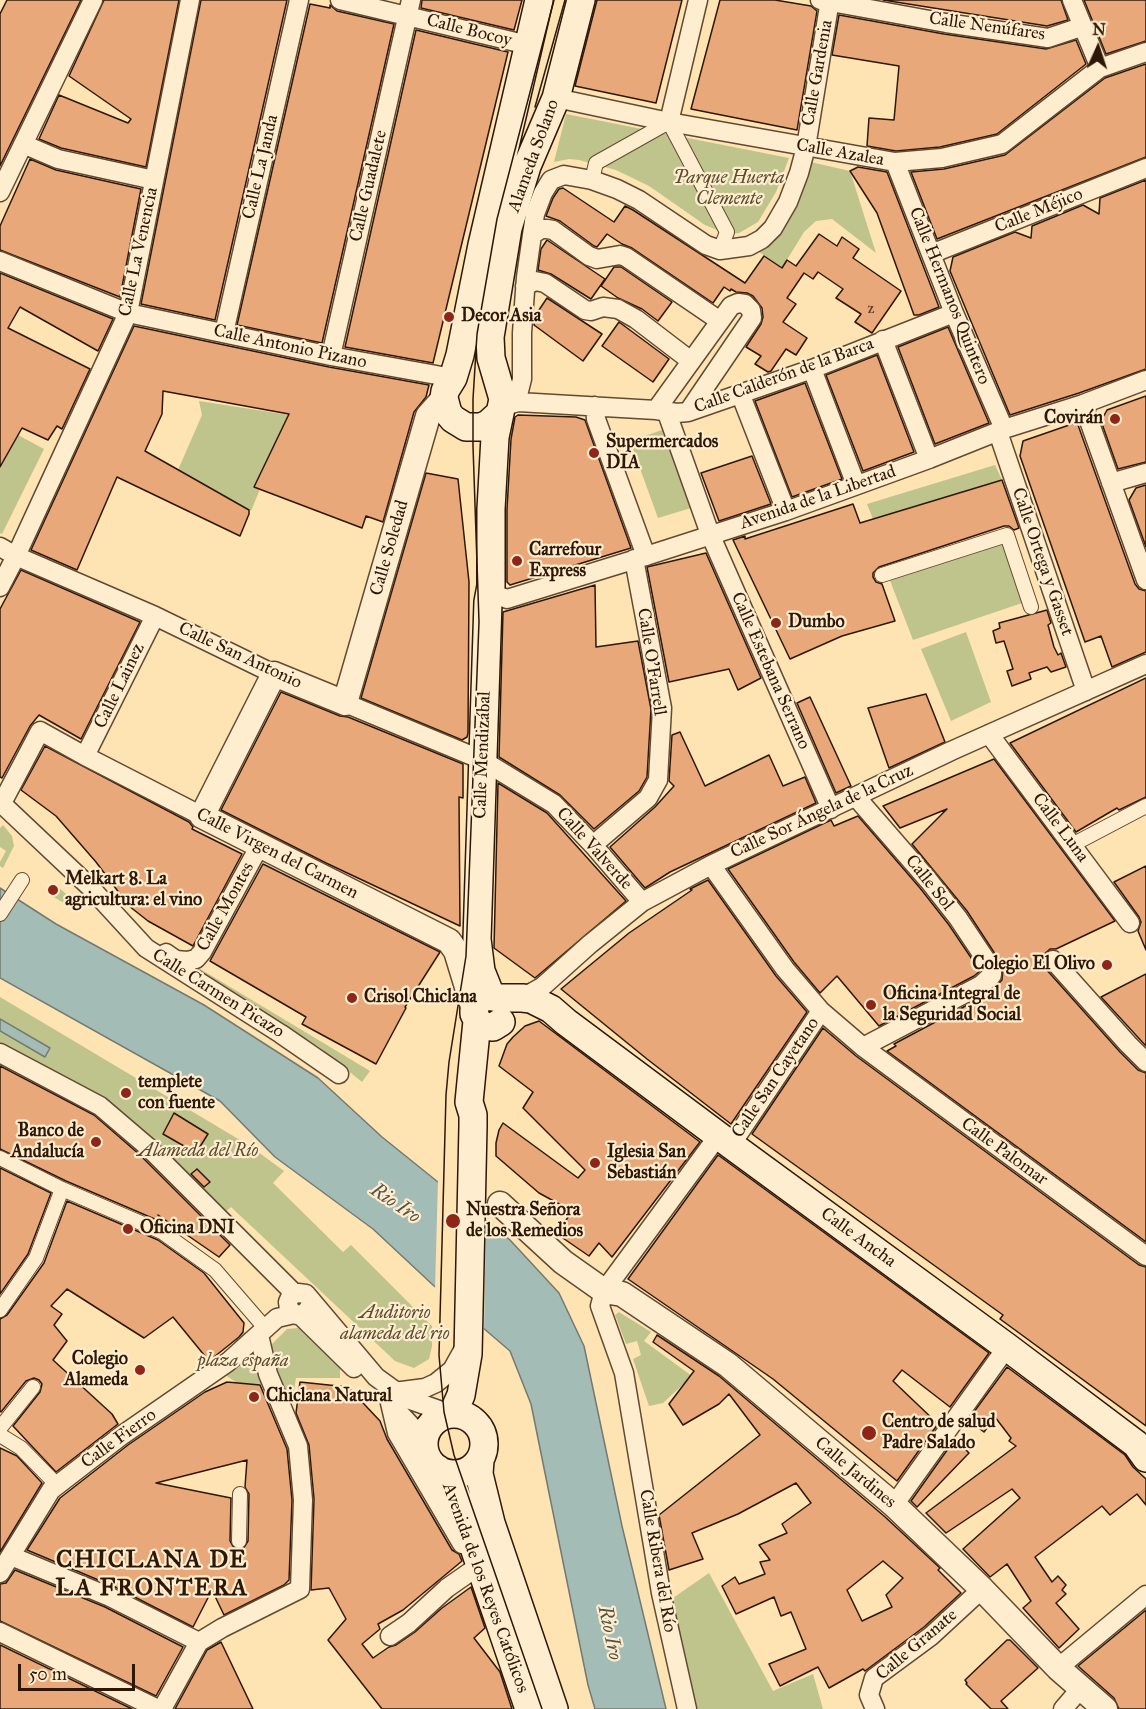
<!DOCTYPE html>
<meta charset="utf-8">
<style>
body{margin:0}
#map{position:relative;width:1146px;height:1709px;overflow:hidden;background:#fee3b3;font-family:"IM FELL Great Primer",serif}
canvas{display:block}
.north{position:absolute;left:1068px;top:18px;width:60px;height:60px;-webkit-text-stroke:4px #feedce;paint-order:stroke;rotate:3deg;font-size:16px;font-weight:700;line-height:24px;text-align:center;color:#2e1707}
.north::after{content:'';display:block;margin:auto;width:21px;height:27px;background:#2e1707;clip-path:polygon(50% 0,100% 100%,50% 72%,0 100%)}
.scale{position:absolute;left:18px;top:1664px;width:117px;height:27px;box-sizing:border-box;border:3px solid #2e1707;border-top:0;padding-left:8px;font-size:18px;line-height:21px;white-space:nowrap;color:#2e1707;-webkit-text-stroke:4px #feedce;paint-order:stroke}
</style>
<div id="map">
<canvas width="1146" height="1709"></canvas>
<div class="north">N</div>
<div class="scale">50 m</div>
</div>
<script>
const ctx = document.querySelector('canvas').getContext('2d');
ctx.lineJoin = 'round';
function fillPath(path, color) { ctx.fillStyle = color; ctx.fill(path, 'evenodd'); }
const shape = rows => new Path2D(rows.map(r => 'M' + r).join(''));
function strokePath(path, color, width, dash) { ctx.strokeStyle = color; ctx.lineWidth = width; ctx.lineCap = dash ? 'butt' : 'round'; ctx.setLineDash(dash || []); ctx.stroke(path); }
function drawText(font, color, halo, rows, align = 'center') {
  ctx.font = font + ' "IM FELL Great Primer",serif'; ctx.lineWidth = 4.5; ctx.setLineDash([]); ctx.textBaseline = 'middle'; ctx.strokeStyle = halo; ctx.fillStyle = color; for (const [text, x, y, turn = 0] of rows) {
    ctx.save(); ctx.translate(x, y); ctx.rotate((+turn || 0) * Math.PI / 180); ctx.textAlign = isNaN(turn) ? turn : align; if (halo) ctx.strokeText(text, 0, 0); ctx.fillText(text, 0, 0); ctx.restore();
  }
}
fillPath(shape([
 [566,114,789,158,776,192,758,222,739,233,727,234,705,225,649,186,616,170,579,160,569,159,554,162],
 [806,161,850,171,876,253,832,219,816,221,804,232,782,268,759,252,772,235],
 [199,401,315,419,280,432,254,487,260,489,251,511,178,470,202,415],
 [662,430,691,508,658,518,630,441],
 [18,435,44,449,2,534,0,533,0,461],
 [995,465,1002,480,873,519,867,504],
 [1005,540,1025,602,913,640,889,578],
 [966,632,991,702,951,721,921,649],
 [3,825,12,836,14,846,3,868,0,866,0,862,6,851,0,847,0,828],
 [53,883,82,907,79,912,47,893],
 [197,967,370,1071,362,1082,319,1047,195,971],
 [0,997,250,1146,284,1171,273,1183,343,1252,351,1245,432,1326,432,1346,429,1359,414,1368,395,1361,231,1207,221,1216,100,1106,0,1053],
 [619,1312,651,1332,644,1341,692,1376,663,1403,649,1406,633,1359,641,1355,637,1341,626,1344,615,1315],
 [298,1328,340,1369,340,1378,296,1378,291,1409,270,1356,271,1345,287,1329],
 [243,1332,259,1335,266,1385,237,1383,214,1367],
 [709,1573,773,1691,813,1674,823,1709,694,1709,670,1600]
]), '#bfc48d');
const water = shape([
 [0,888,56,924,204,1005,318,1078,382,1137,510,1240,559,1293,584,1346,622,1526,666,1709,595,1709,588,1685,531,1404,510,1351,433,1285,373,1229,275,1157,220,1101,0,978,0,888],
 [0,1019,50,1048,45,1057,0,1031,0,1019]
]);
fillPath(water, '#a3bcb6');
strokePath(water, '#747a70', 1.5);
fillPath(shape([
 [438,1179,486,1217,484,1333,435,1290]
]), '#fee3b3');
const building = shape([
 [7,0,81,0,0,166,0,14,7,0],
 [104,0,179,0,146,167,61,148,39,139,59,95,128,123,131,119,69,76,104,0],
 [201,0,287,0,215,320,141,304,201,0],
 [422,0,522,0,514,30,421,8,422,0],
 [597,0,682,0,656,103,575,86,597,0],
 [720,0,775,0,811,6,817,11,797,130,691,109,720,0],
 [883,0,1061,0,1068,20,1047,26,883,0],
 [1084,0,1146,0,1146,41,1106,54,1084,0],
 [310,4,330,8,330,5,337,11,394,24,322,343,237,325,310,4],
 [839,15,944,34,1046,49,1076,40,1086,64,997,134,940,147,896,151,867,146,869,118,894,120,899,66,832,55,839,15],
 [416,30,508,52,433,363,345,347,416,30],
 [1146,64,1146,157,937,239,911,172,944,169,1005,155,1105,78,1146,64],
 [30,159,56,170,141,189,120,297,0,250,0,226,30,159],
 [858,167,887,172,939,307,919,315,914,315,877,213,850,171,858,167],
 [1146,180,1146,369,1079,393,1010,415,950,271,953,257,1015,232,1031,238,1032,226,1083,205,1099,214,1100,198,1146,180],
 [563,188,614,222,625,206,633,210,745,283,764,256,782,268,787,260,796,266,819,234,837,246,842,237,859,249,853,258,901,291,872,333,855,322,861,314,836,298,843,289,818,272,813,279,804,273,787,298,796,304,783,322,807,338,796,355,786,349,771,371,768,372,755,364,761,356,746,347,761,324,763,317,762,308,753,296,747,293,736,292,731,289,730,291,724,287,713,303,632,248,622,244,607,234,597,247,594,246,560,221,546,216,553,198,559,189,563,188],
 [547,240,605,279,591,299,551,274,538,270,541,249,547,240],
 [614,267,621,267,672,302,658,321,642,309,618,298,601,286,614,267],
 [0,273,113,319,98,351,20,307,8,328,90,369,62,429,57,426,48,440,22,428,0,467,0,273],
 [547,298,602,334,583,361,534,325,535,316,547,298],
 [619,322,669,359,653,382,602,346,619,322],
 [134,326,329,367,429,385,426,397,414,412,383,522,366,516,362,528,254,487,289,414,163,391,162,414,145,451,249,510,249,514,240,536,117,477,77,570,31,550,134,326],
 [948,327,989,423,935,444,898,347,948,327],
 [877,355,914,452,863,471,826,375,877,355],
 [805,383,842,479,792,497,755,401,805,383],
 [1146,396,1146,462,1118,469,1101,421,1107,410,1146,396],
 [518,415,576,417,585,420,631,548,510,585,507,582,507,509,511,439,515,417,518,415],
 [1075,423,1078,425,1135,584,1139,589,1146,591,1146,652,1112,667,1101,636,1085,642,1020,456,1023,441,1075,423],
 [752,456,771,504,719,521,701,473,752,456],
 [426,473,458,479,469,582,468,733,467,737,462,740,361,698,426,473],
 [1002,480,1019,528,1014,530,1009,526,1004,526,879,567,873,573,873,577,876,582,882,584,895,621,842,636,790,659,733,540,745,536,745,539,853,504,860,523,1002,480],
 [1146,485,1146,547,1129,500,1136,488,1146,485],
 [706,553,761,678,738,690,729,669,669,682,647,567,706,553],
 [21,570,140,622,81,739,39,715,30,726,2,778,0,777,0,609,21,570],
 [595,585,596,647,638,641,651,709,647,777,639,791,594,829,560,795,499,757,503,612,595,585],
 [1047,610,1051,623,1048,625,1054,647,1058,655,1061,653,1066,667,1051,672,1047,667,1029,673,1031,679,1012,686,1007,671,1013,669,1004,641,996,643,993,631,1000,628,999,623,1047,610],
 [1146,678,1146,797,1119,810,1117,808,1076,832,1010,743,1146,678],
 [281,692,340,716,348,717,463,764,463,798,459,797,460,926,326,863,221,810,281,692],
 [926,694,945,742,889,768,868,708,926,694],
 [810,697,851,786,836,793,797,703,810,697],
 [680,732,705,786,769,755,783,786,805,777,816,803,670,872,645,888,610,847,655,807,674,786,669,781,672,735,680,732],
 [45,746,189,822,193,827,192,829,242,854,193,946,148,921,129,906,96,862,56,816,21,790,45,746],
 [994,759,1115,921,1056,949,1050,949,1041,957,1045,968,1120,1052,1138,1070,1146,1073,1146,1242,887,1051,896,1046,894,1044,988,994,1002,980,1003,969,1001,963,967,911,912,844,947,809,900,828,883,806,994,759],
 [498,783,547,813,626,901,535,978,494,948,498,783],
 [858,816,920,888,949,925,980,971,974,976,879,1026,837,976,820,993,794,962,728,869,831,820,834,826,858,816],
 [263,864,440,952,405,1007,406,1008,376,1064,302,1024,306,1017,210,961,263,864],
 [1146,866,1146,950,1138,931,1141,922,1139,917,1114,882,1146,866],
 [708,880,776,976,807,1012,731,1124,647,1059,561,989,629,933,692,890,690,889,708,880],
 [1146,974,1146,1046,1101,997,1146,974],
 [539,1021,700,1142,612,1257,599,1243,589,1256,557,1234,572,1211,539,1193,496,1156,496,1143,499,1130,503,1123,578,1178,585,1170,523,1108,533,1092,499,1066,507,1044,513,1037,525,1026,539,1021],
 [823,1028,856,1056,1139,1265,1146,1267,1146,1426,1000,1319,1003,1315,752,1134,823,1028],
 [0,1066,94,1115,140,1155,230,1245,219,1257,158,1215,164,1223,66,1181,0,1149,0,1066],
 [174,1113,208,1134,196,1153,163,1134,174,1113],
 [718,1155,989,1353,950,1407,902,1370,893,1381,938,1424,897,1481,773,1379,628,1279,718,1155],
 [0,1168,51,1193,28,1254,0,1294,0,1168],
 [197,1169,210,1182,204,1187,191,1174,197,1169],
 [67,1201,158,1240,204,1273,244,1323,243,1332,239,1337,209,1361,173,1317,144,1338,67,1289,51,1306,62,1314,54,1325,67,1341,53,1360,112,1414,118,1424,56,1472,13,1426,40,1392,42,1384,39,1380,34,1378,26,1381,1,1412,0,1411,0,1319,7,1315,44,1263,67,1201],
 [657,1335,719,1376,884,1516,940,1568,938,1570,961,1593,924,1627,865,1671,863,1669,829,1688,818,1667,780,1686,769,1664,806,1649,791,1612,781,1616,774,1597,736,1614,722,1586,735,1577,739,1584,765,1574,760,1562,770,1560,759,1545,787,1533,782,1524,811,1503,796,1483,738,1514,692,1533,703,1559,669,1570,659,1515,760,1435,729,1394,719,1404,683,1425,669,1404,694,1371,653,1342,657,1335],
 [883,1561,903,1578,886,1595,892,1607,862,1621,847,1590,883,1561],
 [1007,1367,1125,1455,1133,1467,1146,1479,1146,1505,1137,1494,1110,1515,1102,1506,1035,1557,1052,1582,1058,1576,1066,1585,1062,1590,1066,1594,1056,1603,1079,1629,1059,1648,1023,1608,1031,1601,1007,1564,990,1577,963,1549,1020,1498,1012,1489,946,1533,926,1513,1016,1446,1009,1441,1011,1438,995,1417,984,1432,968,1420,1007,1367],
 [227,1382,260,1385,287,1449,292,1500,289,1580,284,1585,224,1615,212,1590,193,1627,115,1587,27,1550,60,1498,128,1445,205,1392,227,1382],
 [247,1460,245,1487,249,1494,248,1541,243,1549,234,1548,230,1541,231,1498,156,1483,247,1460],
 [300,1382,348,1387,380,1421,387,1439,452,1550,459,1554,462,1561,403,1610,378,1624,380,1629,362,1644,373,1658,389,1647,396,1645,415,1632,442,1608,471,1587,485,1628,474,1638,500,1672,512,1709,382,1709,328,1640,346,1619,329,1588,311,1590,314,1499,309,1445,296,1413,300,1382],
 [955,1439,969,1453,917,1507,911,1501,955,1439],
 [0,1448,17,1456,42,1483,0,1552,0,1448],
 [15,1570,105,1607,183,1647,156,1696,0,1621,0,1584,6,1583,15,1570],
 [1146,1610,1146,1709,1119,1709,1114,1698,1078,1666,1146,1610],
 [1007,1640,1010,1640,1038,1668,1001,1701,1008,1709,991,1709,966,1684,967,1683,965,1680,1007,1640],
 [221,1642,253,1709,175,1709,207,1650,221,1642],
 [0,1645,132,1709,0,1709,0,1645]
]);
fillPath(building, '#e8a879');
strokePath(building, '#2e1707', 1.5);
const pedestrian = shape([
 [592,180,596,163,669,122,727,232,720,250],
 [882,575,1007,535,1031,607],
 [1072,845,1146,806],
 [0,914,22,880],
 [0,1158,62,1189,162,1232,215,1270,266,1329],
 [0,1310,36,1258,62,1189],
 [0,1428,33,1387],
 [0,1435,21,1448,57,1485],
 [239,1541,240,1494]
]);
const minor = shape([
 [340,0,528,45],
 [820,0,946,23,1048,38,1081,27],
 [1072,0,1100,68],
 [556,98,669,122,895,162,942,158,1002,144,1100,68,1146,52],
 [669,122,698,0],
 [23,144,58,159,154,180],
 [895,162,954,313,1004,429],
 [0,192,93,0],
 [532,235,541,229,547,229,553,230,589,256,597,259,620,255,626,257,720,321],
 [931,254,1146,168],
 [0,261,128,313,331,356,453,378],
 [525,286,535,281,545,283,585,310,591,311,603,307,618,309,636,319,691,361],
 [224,333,299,0],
 [883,340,929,459],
 [331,356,411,0],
 [812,369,856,485],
 [740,393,786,511],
 [510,403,518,395,522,379,522,333,526,277,535,214,543,193,551,180,564,175,592,180,617,189,639,200,706,245,720,250,749,246,762,239,773,228,788,202,799,173,806,147,830,0],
 [1083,404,1146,580],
 [504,406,518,402,656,410,677,413,688,412,812,369,954,313],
 [595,406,596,419,646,556],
 [656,410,731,306,738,303,745,304,751,310,752,318,688,412],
 [667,413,710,534,831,809],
 [998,432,1086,691],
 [1111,483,1146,473],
 [0,547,16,556,155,616,274,674],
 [491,586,497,595,507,599,646,556,786,511,929,459,1004,429,1083,404,1146,380],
 [0,587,16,556,128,313,190,0],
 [345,703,482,760,554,804,593,845,642,902],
 [989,734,1130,923],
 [85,756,155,616],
 [856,797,929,881,958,918,992,969,992,975,981,985,863,1047],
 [0,802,90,887,146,948,281,1034,339,1074],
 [2,803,40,731,85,756,202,816],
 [593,845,648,798,658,780,662,708,634,559],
 [711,865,785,969,821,1011,863,1047,1146,1256],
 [166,953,176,960,187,961,196,959,202,952,260,845],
 [1053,960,1128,1044,1146,1062],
 [522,998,542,987,590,944,642,902,711,865,951,751,1146,664],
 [0,1053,100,1106,148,1147,295,1294],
 [731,1145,821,1011],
 [310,1300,310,1307,303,1315,297,1315,289,1310,288,1302,291,1295,298,1293,306,1294,376,1377,405,1398,450,1414],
 [300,1315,354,1368],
 [394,1392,425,1388,436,1383,452,1370,462,1352],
 [390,1403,397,1433,462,1544],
 [391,1404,417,1432,424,1444],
 [894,1505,1007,1347],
 [11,1556,110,1597,199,1642],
 [0,1573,51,1490,121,1436,228,1362,277,1318,294,1314],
 [0,1632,158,1709],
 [390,1636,409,1623,447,1588,480,1565],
 [1058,1668,1146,1595],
 [162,1709,199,1642,222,1628,300,1589,303,1500,298,1446,268,1374,259,1335],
 [687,1709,661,1593,624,1373,600,1306,604,1291,718,1136],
 [875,1709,869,1695,874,1678,931,1636,982,1589],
 [1063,1709,1081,1688]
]);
const tertiary = shape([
 [444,398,428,416,345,703,274,674,202,816,449,941,456,951,474,1010],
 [500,1204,563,1262,604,1291,622,1294,728,1365,894,1505,982,1589,1058,1668,1105,1709]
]);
const secondary = shape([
 [499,414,488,424,481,427,466,427,453,419,448,413,444,398,445,391,453,378,460,355,482,245,539,0],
 [493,996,489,991,481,971,477,939,488,602,491,586,491,509,495,437,503,399,491,358,490,337,508,228,527,166,556,98,581,0],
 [501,1022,493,1027,483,1026,479,1023,474,1014,474,1010,478,1000,488,996,498,998,522,998,531,999,551,1009,566,1022,731,1145,1007,1347,1136,1444,1146,1458],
 [453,1413,461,1395,468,1354,473,1126,473,1115,469,1102,477,1021],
 '424 1444a30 30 0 1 1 60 0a30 30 0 1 1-60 0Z',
 [480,1460,479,1474,491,1523,554,1709],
 [438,1469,447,1478,454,1489,529,1709]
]);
strokePath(pedestrian, '#624a32', 16);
strokePath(minor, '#624a32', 21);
strokePath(tertiary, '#624a32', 27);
strokePath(secondary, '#2e1707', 30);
strokePath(pedestrian, '#feedce', 14);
strokePath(minor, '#feedce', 18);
strokePath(tertiary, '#feedce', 24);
strokePath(secondary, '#feedce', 27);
strokePath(shape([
 [535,107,565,0],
 [542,1709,454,1455,444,1412,439,1355,446,1095,449,1062,466,956,479,622,473,446,473,399,477,334,497,219,554,0]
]), '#2e1707', 1.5);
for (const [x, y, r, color] of [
 [449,317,6,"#8f2418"],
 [1115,419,6,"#8f2418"],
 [594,453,6,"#8f2418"],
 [517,561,6,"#8f2418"],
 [776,623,6,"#8f2418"],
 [53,890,6,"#8f2418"],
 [1107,965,6,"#8f2418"],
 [352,998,6,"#8f2418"],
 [871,1005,6,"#8f2418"],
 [126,1093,6,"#8f2418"],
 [96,1142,6,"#8f2418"],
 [595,1163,6,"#8f2418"],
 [453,1221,8,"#8f2418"],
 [128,1229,6,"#8f2418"],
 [140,1370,6,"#8f2418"],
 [254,1397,6,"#8f2418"],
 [869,1433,8,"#8f2418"]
]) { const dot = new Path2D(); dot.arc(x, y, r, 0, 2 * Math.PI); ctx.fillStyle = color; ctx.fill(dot); strokePath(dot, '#feedce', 2); }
drawText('15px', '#5c3b24', null, [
 ["z",871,309]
]);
drawText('18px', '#2e1707', '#feedce', [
 ["Calle Nenúfares",987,27,8],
 ["Calle Bocoy",469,31,14],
 ["Calle Gardenia",818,73,-80],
 ["Calle Azalea",840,153,10],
 ["Alameda Solano",534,156,-70],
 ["Calle La Janda",261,167,-77],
 ["Calle Guadalete",369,186,-77],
 ["Calle Méjico",1039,211,-22],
 ["Calle La Venencia",139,252,-78],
 ["Calle Hermanos Quintero",949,296,68],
 ["Calle Antonio Pizano",290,347,12],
 ["Calle Calderón de la Barca",784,376,-20],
 ["Avenida de la Libertad",818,498,-19],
 ["Calle Soledad",390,548,-74],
 ["Calle Ortega y Gasset",1042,562,71],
 ["Calle San Antonio",240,656,25],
 ["Calle O'Farrell",651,662,81],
 ["Calle Estebana Serrano",770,671,66],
 ["Calle Lainez",120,686,-64],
 ["Calle Mendizábal",483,755,-88],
 ["Calle Sor Ángela de la Cruz",822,812,-25],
 ["Calle Luna",1060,828,53],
 ["Calle Valverde",594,849,48],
 ["Calle Virgen del Carmen",277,854,27],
 ["Calle Sol",929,883,51],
 ["Calle Montes",226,907,-61],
 ["Calle Carmen Picazo",218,994,32],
 ["Calle San Cayetano",776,1078,-56],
 ["Calle Palomar",1004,1152,36],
 ["Calle Ancha",858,1238,36],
 ["Calle Fierro",119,1439,-36],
 ["Calle Jardines",855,1473,40],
 ["Calle Ribera del Río",657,1561,80],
 ["Avenida de los Reyes Católicos",485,1588,70],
 ["Calle Granate",917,1645,-40]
]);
drawText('italic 18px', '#5a4b2f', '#feedce', [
 ["Parque Huerta",729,179],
 ["Clemente",729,200],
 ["Alameda del Río",198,1152],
 ["Auditorio",395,1314],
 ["alameda del rio",395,1335],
 ["plaza españa",243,1362]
]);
drawText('bold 18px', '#2e1707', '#feedce', [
 ["Decor Asia",461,317],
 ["Covirán",1103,419,"right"],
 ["Supermercados",606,443],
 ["DIA",606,464],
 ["Carrefour",529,551],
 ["Express",529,572],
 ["Dumbo",788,623],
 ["Melkart 8. La",65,880],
 ["agricultura: el vino",65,901],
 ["Colegio El Olivo",1095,965,"right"],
 ["Oficina Integral de",883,995],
 ["la Seguridad Social",883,1016],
 ["Crisol Chiclana",364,998],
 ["templete",138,1083],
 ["con fuente",138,1104],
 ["Banco de",84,1132,"right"],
 ["Andalucía",84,1153,"right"],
 ["Iglesia San",607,1153],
 ["Sebastián",607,1174],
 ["Nuestra Señora",466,1211],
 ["de los Remedios",466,1232],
 ["Oficina DNI",140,1229],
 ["Colegio",128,1360,"right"],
 ["Alameda",128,1381,"right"],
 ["Chiclana Natural",266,1397],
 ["Centro de salud",882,1423],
 ["Padre Salado",882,1444]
], 'left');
drawText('italic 20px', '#575144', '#feedce', [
 ["Rio Iro",395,1204,34],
 ["Rio Iro",609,1633,78]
]);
ctx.letterSpacing = '1.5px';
drawText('bold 24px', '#2e1707', '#feedce', [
 ["CHICLANA DE",152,1561],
 ["LA FRONTERA",152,1589]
]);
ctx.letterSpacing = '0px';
</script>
